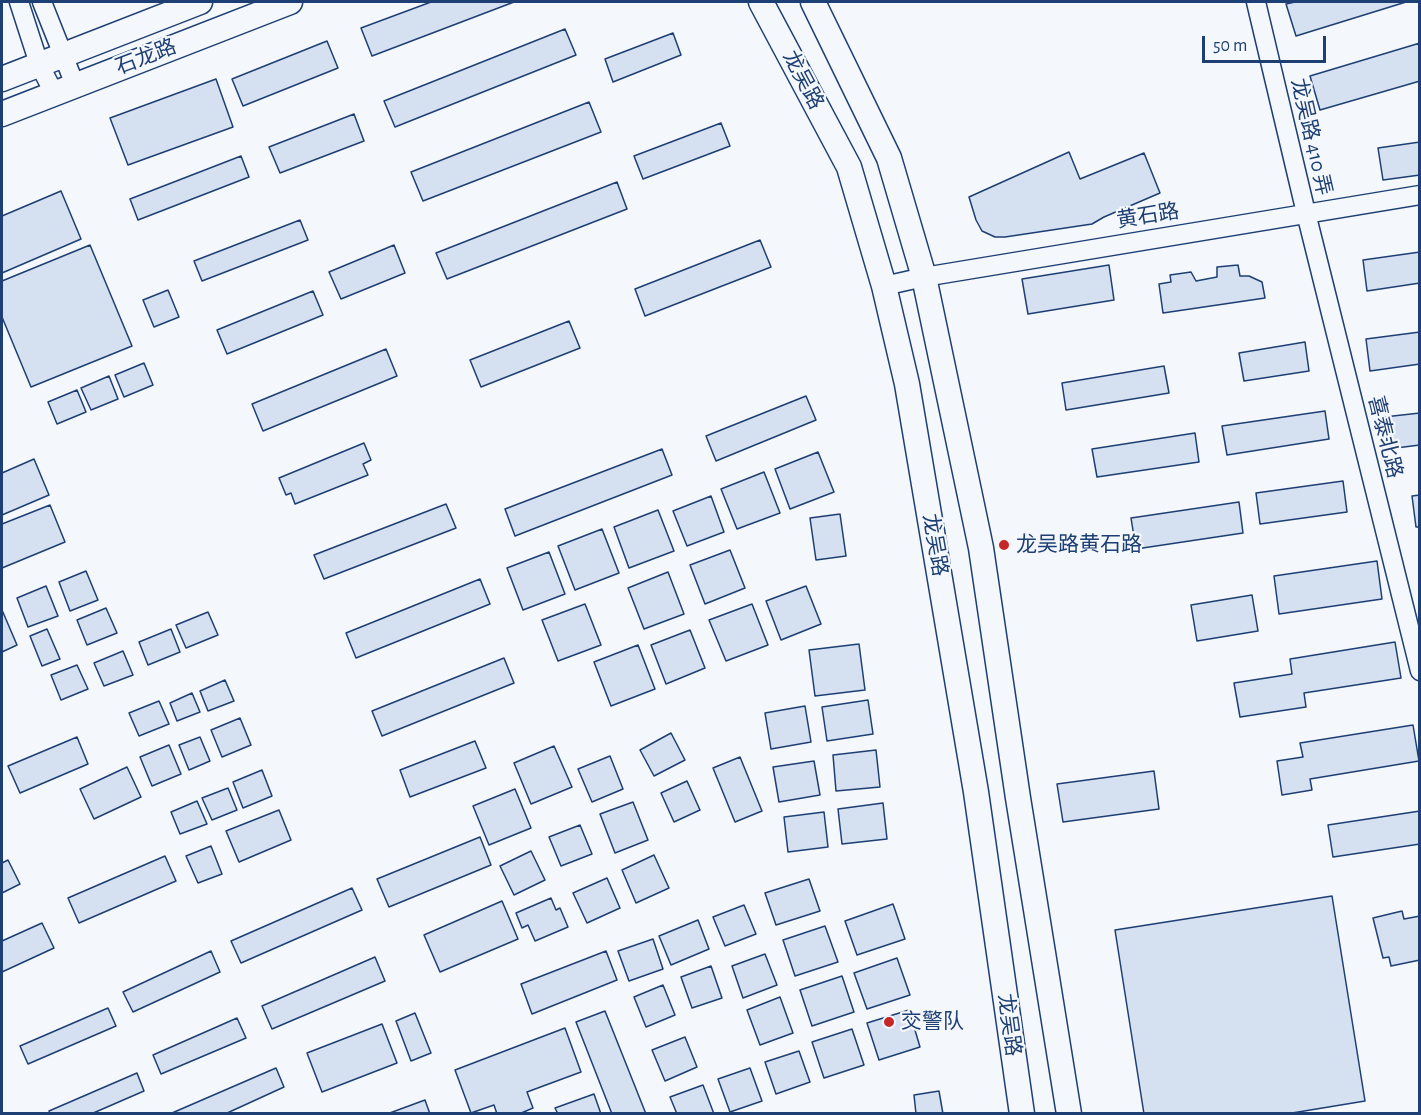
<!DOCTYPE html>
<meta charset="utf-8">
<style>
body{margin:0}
#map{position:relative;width:1421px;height:1115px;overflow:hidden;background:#f4f7fb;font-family:"Alegreya Sans",sans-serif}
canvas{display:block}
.frame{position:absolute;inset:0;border:3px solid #1d3f73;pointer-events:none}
.scale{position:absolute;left:1202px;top:36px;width:124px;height:27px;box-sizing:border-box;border:3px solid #1d3f73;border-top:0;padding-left:8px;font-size:18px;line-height:21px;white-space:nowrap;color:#1d3f73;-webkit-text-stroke:4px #f4f7fb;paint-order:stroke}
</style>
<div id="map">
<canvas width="1421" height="1115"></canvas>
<div class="frame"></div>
<div class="scale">50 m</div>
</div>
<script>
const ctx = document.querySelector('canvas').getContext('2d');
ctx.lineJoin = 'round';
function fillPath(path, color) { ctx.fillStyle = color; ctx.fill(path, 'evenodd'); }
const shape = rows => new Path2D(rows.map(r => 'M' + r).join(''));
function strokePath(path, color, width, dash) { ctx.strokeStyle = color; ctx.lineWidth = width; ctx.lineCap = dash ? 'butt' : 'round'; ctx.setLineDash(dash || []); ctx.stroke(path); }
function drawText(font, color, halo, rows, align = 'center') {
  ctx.font = font + ' "Alegreya Sans","Noto Sans SC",sans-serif'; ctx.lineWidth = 4.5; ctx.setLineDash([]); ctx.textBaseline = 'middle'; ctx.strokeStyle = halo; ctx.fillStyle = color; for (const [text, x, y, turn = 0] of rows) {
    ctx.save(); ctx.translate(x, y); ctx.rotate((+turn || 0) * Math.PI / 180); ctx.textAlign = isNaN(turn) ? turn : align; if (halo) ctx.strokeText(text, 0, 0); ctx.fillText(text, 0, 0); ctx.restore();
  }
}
const building = shape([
 [431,2,514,2,372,56,361,28,431,2],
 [1295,2,1406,2,1296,36,1286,4,1295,2],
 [565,29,576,55,395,127,384,101,565,29],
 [673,33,681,55,613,82,605,59,673,33],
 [327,41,338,68,243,106,232,79,327,41],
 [1420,43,1420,81,1320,110,1310,76,1420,43],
 [216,79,233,127,128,165,110,118,216,79],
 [589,102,601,132,423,201,411,172,589,102],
 [354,114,364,141,280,173,269,147,354,114],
 [721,123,730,146,643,179,634,156,721,123],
 [1420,142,1420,175,1383,180,1378,148,1420,142],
 [1069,152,1080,179,1144,153,1160,193,1104,217,1092,224,1005,237,995,237,982,231,976,220,969,197,1069,152],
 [241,156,249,177,138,220,130,199,241,156],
 [617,182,627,209,447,279,436,253,617,182],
 [61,191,81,239,2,273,2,216,61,191],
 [300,220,308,240,202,281,194,261,300,220],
 [760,240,771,267,645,316,635,289,760,240],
 [90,245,132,346,31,387,2,317,2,281,90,245],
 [394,245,405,273,341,299,329,272,394,245],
 [1420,252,1420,283,1367,291,1363,260,1420,252],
 [1109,265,1114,300,1028,314,1022,279,1109,265],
 [1238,265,1240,276,1249,276,1262,282,1265,298,1163,313,1159,284,1171,282,1170,275,1191,272,1196,281,1217,277,1217,267,1238,265],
 [168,290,179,317,154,327,143,300,168,290],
 [313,291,323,315,227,354,217,330,313,291],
 [569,321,580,348,481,387,470,360,569,321],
 [1420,332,1420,364,1370,371,1366,339,1420,332],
 [1305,342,1309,371,1244,381,1239,353,1305,342],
 [386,349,397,376,263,431,252,404,386,349],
 [144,363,153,385,124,397,115,375,144,363],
 [1164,366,1169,393,1066,410,1062,383,1164,366],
 [109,376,118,399,91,410,81,388,109,376],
 [77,390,86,412,57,424,48,402,77,390],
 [806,396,816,420,716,461,706,436,806,396],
 [1325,411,1329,439,1227,455,1222,426,1325,411],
 [1420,413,1420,445,1388,449,1384,417,1420,413],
 [1195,433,1199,462,1097,477,1092,449,1195,433],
 [364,443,371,460,363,464,368,475,295,504,291,493,286,495,279,478,364,443],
 [662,449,672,475,515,536,505,509,662,449],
 [818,452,834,492,790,509,775,469,818,452],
 [34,459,49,495,2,515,2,473,34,459],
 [764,472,780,513,737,529,721,489,764,472],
 [1343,481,1347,512,1260,524,1256,493,1343,481],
 [1420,495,1420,527,1416,527,1412,496,1420,495],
 [711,496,724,532,687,546,673,511,711,496],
 [1239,502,1243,533,1136,549,1131,518,1239,502],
 [446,504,456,528,324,579,314,555,446,504],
 [50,505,65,542,2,568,2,524,50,505],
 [658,510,674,551,629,568,614,527,658,510],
 [840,514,846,556,816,560,810,518,840,514],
 [602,529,619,573,575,590,558,546,602,529],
 [730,550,745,588,705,604,690,565,730,550],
 [549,552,565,594,523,610,507,568,549,552],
 [1377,561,1382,599,1279,614,1274,576,1377,561],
 [86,571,98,600,70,611,59,582,86,571],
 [668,572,684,614,644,629,628,588,668,572],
 [480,579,490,604,356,658,346,633,480,579],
 [46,586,58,616,28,627,17,598,46,586],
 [806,586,821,624,781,640,766,601,806,586],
 [1252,595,1258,631,1197,641,1191,605,1252,595],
 [585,604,601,645,558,661,542,620,585,604],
 [752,604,768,645,726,661,709,620,752,604],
 [106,608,117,633,87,645,77,620,106,608],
 [2,610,17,645,2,652,2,610],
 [208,612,218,635,186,648,176,625,208,612],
 [47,629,60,659,42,666,30,636,47,629],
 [171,629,180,652,148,665,139,642,171,629],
 [690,630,705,668,666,684,651,645,690,630],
 [1395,642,1401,678,1304,693,1306,707,1240,717,1234,683,1292,674,1290,659,1395,642],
 [859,644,865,690,815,696,809,650,859,644],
 [638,645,655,689,611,706,594,662,638,645],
 [123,651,133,675,104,686,94,663,123,651],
 [504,658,514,683,382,736,372,711,504,658],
 [77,665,88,689,61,700,51,675,77,665],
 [225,680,234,701,208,711,200,691,225,680],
 [192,693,200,712,177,721,170,703,192,693],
 [868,700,873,734,827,741,822,707,868,700],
 [159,701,169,724,139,736,129,713,159,701],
 [805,706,811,742,771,749,765,713,805,706],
 [240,718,251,745,222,757,211,730,240,718],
 [1413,725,1419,761,1310,779,1312,790,1282,795,1277,761,1303,757,1300,743,1413,725],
 [671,733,685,760,654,776,640,750,671,733],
 [77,737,88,764,20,793,8,766,77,737],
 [200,737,210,761,189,770,179,745,200,737],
 [475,741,486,768,410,797,400,770,475,741],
 [169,745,181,774,152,786,140,757,169,745],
 [554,746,572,787,531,804,514,763,554,746],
 [876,750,880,787,836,791,833,755,876,750],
 [610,756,623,789,592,802,578,769,610,756],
 [740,757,762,811,735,822,713,768,740,757],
 [814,761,820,795,779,802,773,767,814,761],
 [127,767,141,797,94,819,80,789,127,767],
 [262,770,272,796,243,808,233,782,262,770],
 [1154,771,1159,809,1063,822,1057,784,1154,771],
 [687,781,700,810,674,822,661,793,687,781],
 [228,788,237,810,212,820,202,798,228,788],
 [515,789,531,828,489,845,473,806,515,789],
 [197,801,207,824,180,834,171,812,197,801],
 [633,802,648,840,615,853,600,814,633,802],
 [883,803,887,839,842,844,838,809,883,803],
 [279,810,291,840,239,862,226,831,279,810],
 [1420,811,1420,844,1333,857,1328,825,1420,811],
 [824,812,828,847,788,852,784,817,824,812],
 [580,825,592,854,561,866,549,837,580,825],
 [480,837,491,865,389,907,377,879,480,837],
 [211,846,222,874,198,883,186,856,211,846],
 [531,851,545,880,514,895,500,866,531,851],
 [654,855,669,888,636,903,622,870,654,855],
 [165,856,176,881,79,923,68,898,165,856],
 [8,860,20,884,2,893,2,863,8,860],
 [607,878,620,908,587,923,573,893,607,878],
 [809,879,820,911,776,925,765,893,809,879],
 [352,888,362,910,241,963,231,941,352,888],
 [1332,896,1365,1101,1286,1114,1144,1114,1115,930,1332,896],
 [551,898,556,910,560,908,568,927,535,941,528,925,522,928,516,913,551,898],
 [502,901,518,939,440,972,424,935,502,901],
 [893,904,905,939,857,955,845,921,893,904],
 [744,905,756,934,725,946,713,917,744,905],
 [1402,911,1404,919,1420,916,1420,960,1391,966,1389,957,1383,958,1373,918,1402,911],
 [698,920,709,949,671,965,659,936,698,920],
 [42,923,54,948,2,972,2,941,42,923],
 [825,926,838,962,795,976,783,940,825,926],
 [653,939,663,969,629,981,618,951,653,939],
 [211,951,220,972,133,1012,123,992,211,951],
 [606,951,617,980,532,1014,521,984,606,951],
 [765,954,777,985,743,998,732,966,765,954],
 [375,957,385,981,272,1029,262,1006,375,957],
 [897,958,910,995,867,1009,854,973,897,958],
 [711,966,722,998,692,1008,681,977,711,966],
 [842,976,854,1012,812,1026,800,990,842,976],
 [663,985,675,1015,646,1027,634,997,663,985],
 [780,997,793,1033,760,1045,747,1010,780,997],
 [108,1008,116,1026,28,1064,20,1046,108,1008],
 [909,1010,920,1047,879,1060,867,1023,909,1010],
 [605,1011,646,1114,612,1114,576,1022,605,1011],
 [415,1013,431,1053,411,1061,396,1021,415,1013],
 [237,1018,246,1038,161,1074,153,1055,237,1018],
 [382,1024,397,1063,322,1092,307,1053,382,1024],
 [565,1028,581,1072,527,1092,533,1108,519,1114,497,1114,494,1105,471,1113,455,1070,565,1028],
 [852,1029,864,1065,824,1078,812,1042,852,1029],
 [685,1037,697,1067,665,1081,652,1050,685,1037],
 [799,1051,810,1082,776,1094,765,1062,799,1051],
 [276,1068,284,1087,225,1114,172,1113,276,1068],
 [750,1068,762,1101,730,1112,718,1079,750,1068],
 [137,1073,144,1091,91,1114,50,1114,49,1111,137,1073],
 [703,1085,714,1114,677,1114,670,1097,703,1085],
 [939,1091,943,1114,916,1114,914,1095,939,1091],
 [594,1094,601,1114,558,1114,555,1108,594,1094],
 [425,1100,430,1114,387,1114,425,1100]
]);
fillPath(building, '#d5e0f0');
strokePath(building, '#1d3f73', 1.5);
const minor = shape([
 [19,2,39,64,54,93],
 [42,2,75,85],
 [1256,2,1306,213,1420,671],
 [884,286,924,277,1420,195]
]);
const major = shape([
 [761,2,849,167,884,286,907,384,976,792,1022,1114],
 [813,2,889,158,924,277,981,548,1018,798,1069,1114],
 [2,79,200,2],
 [2,114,290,2]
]);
strokePath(minor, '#1d3f73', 21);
strokePath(major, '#1d3f73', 27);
strokePath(minor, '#f4f7fb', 18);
strokePath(major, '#f4f7fb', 24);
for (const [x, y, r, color] of [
 [1004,545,6,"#c62828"],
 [889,1022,6,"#c62828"]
]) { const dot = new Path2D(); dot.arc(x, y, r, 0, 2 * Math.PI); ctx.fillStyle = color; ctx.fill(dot); strokePath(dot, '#f4f7fb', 2); }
drawText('21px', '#1d3f73', '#f4f7fb', [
 ["石龙路",146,57,-21],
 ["龙吴路",803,80,62],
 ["龙吴路 410 弄",1311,137,77],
 ["黄石路",1148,216,-9],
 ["喜泰北路",1385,437,76],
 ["龙吴路",935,545,80],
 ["龙吴路",1009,1025,82]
]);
drawText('21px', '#1d3f73', '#f4f7fb', [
 ["龙吴路黄石路",1016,545],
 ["交警队",901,1022]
], 'left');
</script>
